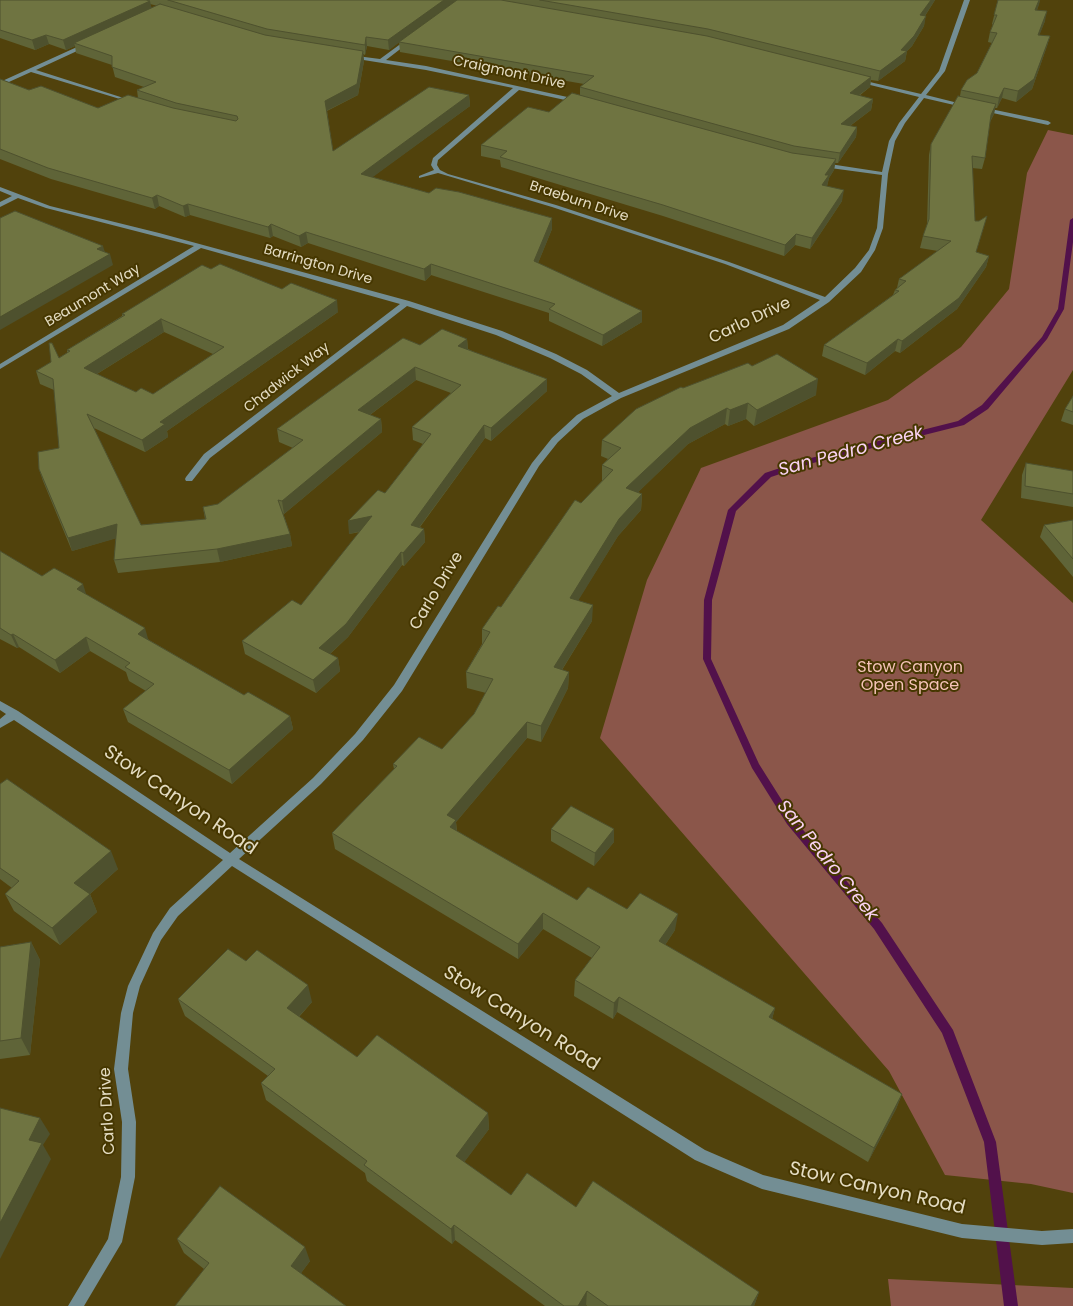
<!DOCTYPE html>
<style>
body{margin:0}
canvas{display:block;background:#51420c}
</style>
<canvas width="1073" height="1306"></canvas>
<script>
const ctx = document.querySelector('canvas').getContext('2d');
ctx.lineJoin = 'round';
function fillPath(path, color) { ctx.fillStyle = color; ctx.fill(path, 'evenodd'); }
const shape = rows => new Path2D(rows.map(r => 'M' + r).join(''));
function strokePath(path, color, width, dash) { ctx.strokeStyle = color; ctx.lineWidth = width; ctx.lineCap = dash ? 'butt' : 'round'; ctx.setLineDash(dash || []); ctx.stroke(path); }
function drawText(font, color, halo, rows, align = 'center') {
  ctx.font = font + ' Poppins,sans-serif'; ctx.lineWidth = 4; ctx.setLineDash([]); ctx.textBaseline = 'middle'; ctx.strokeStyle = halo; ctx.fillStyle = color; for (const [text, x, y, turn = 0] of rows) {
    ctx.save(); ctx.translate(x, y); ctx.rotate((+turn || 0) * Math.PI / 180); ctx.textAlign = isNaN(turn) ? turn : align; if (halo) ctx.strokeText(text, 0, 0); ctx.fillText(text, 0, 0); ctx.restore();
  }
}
fillPath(shape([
 [1048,130,1073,135,1073,370,981,520,1073,603,1073,1193,1031,1184,945,1175,889,1071,600,738,647,580,701,468,888,400,961,347,1009,289,1027,173],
 [888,1279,1073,1288,1073,1306,891,1306]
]), '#8b564a');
fillPath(shape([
 [1073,218,1073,242,1064,309,1047,339,988,409,964,425,813,463,771,477,736,511,712,600,711,659,759,764,793,818,882,923,953,1030,996,1142,1018,1306,1004,1306,984,1142,942,1033,874,929,787,824,752,768,703,659,704,600,728,510,765,473,807,459,958,421,982,405,1042,337,1058,309,1070,220,1073,218]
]), '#52114b');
fillPath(shape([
 [964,0,970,0,945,71,926,95,970,106,967,108,924,98,905,123,895,141,888,174,883,228,875,250,861,272,829,302,789,329,621,398,583,419,558,442,539,466,402,691,363,740,321,784,239,859,705,1150,763,1175,962,1224,1042,1231,1073,1229,1073,1243,1042,1245,962,1238,762,1189,695,1160,232,866,178,916,161,940,140,986,133,1013,128,1069,136,1122,135,1177,122,1242,84,1306,68,1306,108,1239,121,1177,122,1122,114,1069,121,1013,128,986,153,933,170,908,223,860,14,720,0,728,0,719,6,714,0,710,0,701,18,711,230,853,313,778,355,734,394,685,532,463,552,438,577,415,612,396,581,374,550,358,496,335,407,306,210,458,192,481,186,481,185,479,186,477,204,454,400,304,201,248,0,369,0,364,194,246,46,208,18,198,0,207,0,202,12,196,0,191,0,187,50,206,159,233,409,301,502,331,556,354,587,370,619,393,783,325,820,300,725,264,552,207,438,173,419,178,419,176,434,170,431,165,433,158,513,88,426,70,351,58,349,57,349,55,380,59,410,37,412,38,412,40,386,60,426,66,581,100,581,102,579,103,519,90,438,160,437,165,440,170,448,174,556,205,729,262,825,297,855,268,869,250,877,228,882,175,823,167,820,165,823,163,882,172,889,141,899,123,919,97,854,81,857,79,921,94,939,71,964,0],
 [88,42,90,43,90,45,36,70,133,101,133,103,31,72,0,86,0,82,88,42],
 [981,107,1048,121,1051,123,1048,125,979,110,978,109,981,107]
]), '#738e94');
fillPath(shape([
 [0,0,935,0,925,16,924,26,912,46,907,51,905,61,878,81,871,80,870,87,859,96,873,99,871,110,850,126,857,127,856,137,838,163,835,163,834,170,829,178,827,186,842,201,810,249,795,245,784,256,663,216,501,167,500,160,481,156,481,145,549,112,580,95,580,87,584,84,400,52,399,42,389,50,367,46,365,55,363,54,364,61,358,95,327,111,333,151,469,95,470,106,372,177,429,193,552,218,552,229,538,263,642,311,642,322,602,346,549,321,549,313,431,275,425,281,308,243,301,247,273,236,270,238,190,215,185,217,159,206,155,209,51,179,0,159,0,79,29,90,98,108,138,98,137,90,144,87,115,77,112,65,76,53,75,46,66,50,49,44,35,50,0,38],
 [150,4,158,6,151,8],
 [998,0,1040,0,1037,10,1045,21,1039,35,1050,36,1047,46,1032,89,1016,102,1002,98,997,108,995,108,994,114,990,122,985,158,982,169,972,168,975,221,979,221,987,216,976,252,989,256,986,267,957,309,900,353,895,351,865,375,822,356,824,345,893,295,895,290,897,288,899,279,938,251,920,248,923,236,927,226,929,155,931,144,960,96,961,90,977,73,992,43,988,42,990,32,993,25,992,24],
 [211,269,338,312,167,431,168,437,145,452,94,428,141,525,205,519,203,507,218,504,293,448,279,442,277,429,420,345,467,339,468,349,547,391,491,441,485,438,420,527,424,529,425,542,404,566,402,565,348,637,330,654,338,658,340,671,316,693,245,654,242,641,301,605,360,532,349,534,385,493,423,444,413,440,412,427,451,393,416,380,370,415,381,419,382,432,284,514,283,513,290,534,292,546,220,562,118,573,114,560,116,538,72,551,43,481,39,469,59,448,54,390,40,384,36,371,67,353,67,350,122,316,122,314],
 [164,332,213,354,153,394,136,392,97,374],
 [752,366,816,395,754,426,746,419,728,426,725,424,688,444,638,492,642,494,641,510,618,536,578,600,592,621,562,670,569,672,568,688,541,742,527,738,456,822,457,831,577,900,627,909,675,930,665,945,775,1008,772,1019,902,1094,896,1109,868,1162,617,1012,613,1019,574,996,575,980,592,958,543,929,518,959,335,849,332,833,394,769,393,764,442,749,474,714,486,693,467,688,466,672,482,644,482,629,501,607,581,503,602,481,602,465,608,459,601,456,602,440,683,388],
 [1073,396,1073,425,1061,421,1065,409],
 [1026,463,1073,471,1073,507,1021,498,1022,475],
 [1073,520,1073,577,1040,537,1044,525],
 [0,551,42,576,86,594,149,640,244,695,290,716,293,729,232,784,128,722,123,709,146,691,129,681,126,672,90,651,60,673,19,647,17,648,0,639],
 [0,784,118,869,90,894,97,912,60,945,14,911,5,894,12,888,0,879],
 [551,829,614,829,614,842,594,866,551,841],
 [31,942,40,960,30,1055,0,1059,0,947],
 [246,961,312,1002,299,1017,357,1057,488,1113,489,1129,464,1162,511,1195,576,1207,759,1292,754,1306,587,1306,586,1305,586,1306,545,1306,455,1240,452,1244,367,1181,365,1173,266,1100,261,1083,268,1076,185,1016,178,999],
 [177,1239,310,1261,301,1273,204,1269,184,1253]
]), '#5f6438');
fillPath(shape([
 [444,0,457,0,389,50,388,40],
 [931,0,935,0,919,25,920,15],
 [1039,0,1040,0,1039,5,1033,19,1035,10],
 [150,1,152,10,74,43,75,46,66,50,63,40],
 [1047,11,1045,21,1036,44,1038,35],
 [926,16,924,26,912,46,906,52,907,51,905,61,878,81,880,71,901,50],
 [46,35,49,44,35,50,32,40],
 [1050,36,1047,46,1032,89,1016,102,1018,91],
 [366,37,367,46,365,55,365,45],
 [363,51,364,61,358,95,326,111,325,101],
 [871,77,870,87,848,103,850,93],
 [1004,88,1002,98,997,108,999,98],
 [469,95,470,106,362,185,361,174],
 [873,99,871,110,839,134,841,124],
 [996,104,994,114,988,125,991,115],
 [857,127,856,137,838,163,840,153],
 [836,159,834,170,829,178,827,186,822,185,825,175],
 [844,190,842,201,810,249,812,238],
 [157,195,159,206,155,209,152,198],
 [188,204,190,215,185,217,183,206],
 [552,218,552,229,534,273,534,261],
 [271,224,273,236,270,238,268,227],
 [306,232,308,243,301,247,299,236],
 [796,234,795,245,784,256,785,245],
 [103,246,106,256,97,249],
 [110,254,113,265,0,330,0,317],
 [989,256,986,267,957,309,900,353,902,341],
 [431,264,431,275,425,281,424,269],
 [337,300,338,312,167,431,168,437,145,452,142,440,160,422],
 [642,311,642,322,602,346,603,335],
 [161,319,164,332,87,380,84,368],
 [467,339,468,351,458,346],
 [898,339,895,351,865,375,867,363],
 [415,367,416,380,359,423,358,410],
 [547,379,547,391,491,441,491,428],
 [818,379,816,395,754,426,757,410],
 [748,403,746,419,728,426,730,410],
 [727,408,725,424,688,444,626,504,626,488,690,428],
 [381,419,382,432,284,514,282,501],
 [484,425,485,438,412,537,411,525],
 [642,494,641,510,618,536,570,614,570,598,619,519],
 [372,516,374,528,349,534,348,521],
 [117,524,121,537,72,551,68,538],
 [424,529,425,542,404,566,403,553],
 [290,534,292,546,220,562,217,549],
 [401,552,402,565,348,637,322,661,319,648],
 [83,584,87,597,77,589],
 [593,605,592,621,553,684,554,667],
 [145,628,149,642,138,634],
 [13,634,19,647,17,648,11,635],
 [86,637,90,651,60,673,55,660],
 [338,658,340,671,316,693,313,680],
 [569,672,568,688,541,742,541,726],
 [290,716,293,729,232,784,229,770],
 [527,722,527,738,456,822,457,836,451,843,447,815],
 [614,829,614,842,594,866,595,853],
 [111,851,118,869,82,901,74,883],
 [90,894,97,912,60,945,52,928],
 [543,913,543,929,518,959,518,944],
 [678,914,675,930,657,957,659,941],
 [31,942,40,960,30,1055,21,1038],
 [308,985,312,1002,291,1025,287,1008],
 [619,997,617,1012,613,1019,614,1003],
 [775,1008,771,1023,769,1017],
 [902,1094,896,1109,868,1162,874,1148],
 [488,1113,489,1129,457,1172,456,1156],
 [40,1118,50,1134,43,1145,51,1159,0,1259,0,1223,29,1140],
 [454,1225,455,1240,452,1244,451,1229],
 [305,1247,310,1261,296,1280,291,1266],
 [587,1291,586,1306,578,1306],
 [759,1292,754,1306,751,1306]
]), '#4e512e');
const building = shape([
 [0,0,146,0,150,1,63,40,46,35,32,40,0,30,0,0],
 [168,0,444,0,388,40,366,37,365,45,267,29,168,0],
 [457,0,501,0,707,36,871,77,850,93,873,99,841,124,857,127,840,153,794,146,580,87,594,76,399,42,457,0],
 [540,0,931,0,920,15,926,16,914,36,901,50,907,51,880,71,708,29,540,0],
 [998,0,1039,0,1035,10,1047,11,1038,35,1050,36,1034,79,1018,91,1004,88,999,98,961,90,967,80,977,73,997,33,990,32,997,15,994,15,998,0],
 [160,4,265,35,363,51,357,84,325,101,333,151,429,87,469,95,361,174,429,193,436,188,459,192,552,218,534,261,642,311,603,335,549,309,555,304,431,264,424,269,306,232,299,236,271,224,268,227,188,204,183,206,157,195,152,198,48,168,0,149,0,79,29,90,41,86,98,108,128,95,173,108,236,121,238,119,237,116,176,103,137,90,156,82,112,67,112,56,74,43,160,4],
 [572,93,792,153,836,159,825,175,829,175,822,185,844,190,812,238,796,234,785,245,663,205,500,157,507,151,481,145,528,107,549,112,572,93],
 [958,96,996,104,991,115,985,158,972,156,975,221,979,221,987,216,976,252,989,256,959,298,902,341,898,339,867,363,824,345,899,291,895,290,906,281,899,279,951,241,923,236,929,219,931,144,958,96],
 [15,211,103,246,97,249,110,254,0,317,0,218,15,211],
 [220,264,282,289,291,283,337,300,160,422,165,424,142,440,87,414,141,525,206,519,203,507,218,504,303,440,277,429,403,338,420,345,442,329,467,339,458,346,547,379,491,428,484,425,411,525,424,529,403,553,401,552,346,624,319,648,338,658,313,680,242,641,292,600,301,605,372,516,348,521,378,490,385,493,431,434,412,427,461,385,415,367,358,410,381,419,282,501,278,500,290,534,217,549,114,560,117,524,68,538,39,469,38,452,59,448,53,379,36,371,51,362,49,343,52,343,59,358,70,351,67,350,125,315,122,314,202,265,211,269,220,264],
 [161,319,224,347,153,394,141,388,136,392,84,368,161,319],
 [777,354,818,379,757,410,748,403,730,410,727,408,690,428,626,488,642,494,619,519,570,598,593,605,554,667,569,672,541,726,527,722,447,815,456,820,450,827,577,900,588,887,627,909,640,893,678,914,659,941,775,1008,769,1017,902,1094,874,1148,619,997,614,1003,575,980,600,947,543,913,518,944,332,833,397,766,393,764,419,737,442,749,474,714,493,679,466,672,490,632,482,629,498,606,501,607,575,500,581,503,613,470,602,465,621,448,602,440,636,409,681,387,683,388,748,363,752,366,777,354],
 [1073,396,1073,412,1065,409,1073,396],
 [1026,463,1073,471,1073,494,1025,486,1026,463],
 [1073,520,1073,559,1044,525,1073,520],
 [0,551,42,576,54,568,83,584,77,589,145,628,138,634,244,695,248,692,290,716,229,770,123,709,154,684,125,667,130,663,86,637,55,660,13,634,11,635,0,628,0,551],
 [7,779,111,851,74,883,90,894,52,928,5,894,19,881,0,868,0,784,7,779],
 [571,806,614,829,595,853,551,829,571,806],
 [31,942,21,1038,0,1041,0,947,31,942],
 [228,949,246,961,257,950,308,985,287,1008,357,1057,377,1035,488,1113,456,1156,511,1195,527,1173,576,1207,593,1181,759,1292,751,1306,608,1306,587,1291,578,1306,564,1306,454,1225,451,1229,364,1165,367,1161,261,1083,275,1069,178,999,228,949],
 [0,1108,40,1118,29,1140,42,1143,0,1223,0,1108],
 [220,1186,305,1247,291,1266,346,1306,175,1306,209,1263,177,1239,220,1186]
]);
fillPath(building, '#6f7441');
strokePath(building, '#4e512e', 1);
drawText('14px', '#e4dcc2', '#463700', [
 ["Craigmont Drive",509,73,12],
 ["Braeburn Drive",579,202,18],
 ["Barrington Drive",318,265,16],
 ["Beaumont Way",93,296,-31],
 ["Chadwick Way",287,378,-38]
]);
drawText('16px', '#e4dcc2', '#463700', [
 ["Carlo Drive",750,321,-25],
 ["Carlo Drive",437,591,-59],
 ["Carlo Drive",108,1111,-93]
]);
drawText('16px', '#f5c3b8', '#463700', [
 ["Stow Canyon",910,668],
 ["Open Space",910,686]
]);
drawText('italic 18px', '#fad3f3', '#463700', [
 ["San Pedro Creek",851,452,-15],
 ["San Pedro Creek",827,861,51]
]);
drawText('19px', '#e4dcc2', '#463700', [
 ["Stow Canyon Road",180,801,34],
 ["Stow Canyon Road",521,1019,32],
 ["Stow Canyon Road",877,1189,13]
]);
</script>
